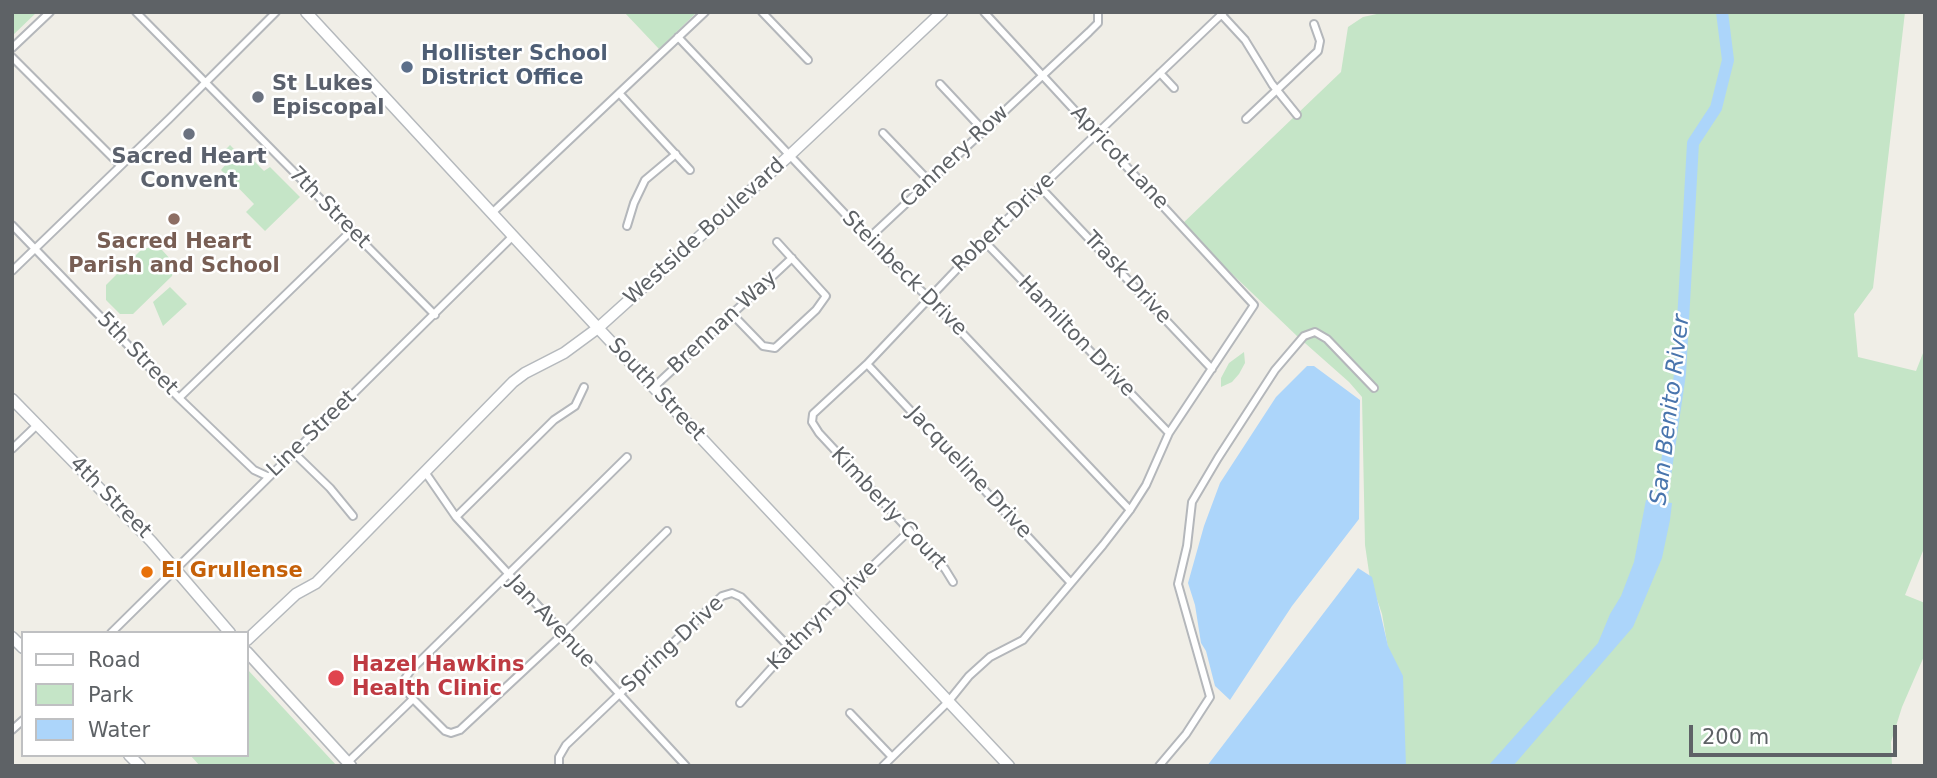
<!DOCTYPE html>
<style>
body{margin:0}
#map{position:relative;width:1937px;height:778px;overflow:hidden;background:#f0eee7;font-family:"DejaVu Sans",sans-serif}
canvas{display:block}
.frame{position:absolute;inset:0;border:14px solid #5e6266;pointer-events:none}
.legend{position:absolute;left:21px;top:631px;width:228px;height:126px;box-sizing:border-box;background:#fff;border:2px solid #bfc0c2;margin:0;padding:9px 12px;list-style:none;font-size:21px;color:#5e6266}
.legend li{display:flex;align-items:center;gap:14px;height:35px}
.legend b{width:35px;border:2px solid #bfc0c2}
.scale{position:absolute;left:1689px;top:725px;width:208px;height:32px;box-sizing:border-box;border:4px solid #5e6266;border-top:0;padding-left:9px;font-size:21px;line-height:24px;white-space:nowrap;color:#5e6266;-webkit-text-stroke:5px #fff;paint-order:stroke}
</style>
<div id="map">
<canvas width="1937" height="778"></canvas>
<div class="frame"></div>
<ul class="legend">
<li><b style="height:9px;background:#fff"></b>Road</li>
<li><b style="height:19px;background:#c5e5c7"></b>Park</li>
<li><b style="height:19px;background:#acd5fa"></b>Water</li>
</ul>
<div class="scale">200 m</div>
</div>
<script>
const ctx = document.querySelector('canvas').getContext('2d');
ctx.lineJoin = 'round';
function fillPath(path, color) { ctx.fillStyle = color; ctx.fill(path, 'evenodd'); }
const shape = rows => new Path2D(rows.map(r => 'M' + r).join(''));
function strokePath(path, color, width, dash) { ctx.strokeStyle = color; ctx.lineWidth = width; ctx.lineCap = dash ? 'butt' : 'round'; ctx.setLineDash(dash || []); ctx.stroke(path); }
function drawText(font, color, halo, rows, align = 'center') {
  ctx.font = font + ' "DejaVu Sans",sans-serif'; ctx.lineWidth = 5; ctx.setLineDash([]); ctx.textBaseline = 'middle'; ctx.strokeStyle = halo; ctx.fillStyle = color; for (const [text, x, y, turn = 0] of rows) {
    ctx.save(); ctx.translate(x, y); ctx.rotate((+turn || 0) * Math.PI / 180); ctx.textAlign = isNaN(turn) ? turn : align; if (halo) ctx.strokeText(text, 0, 0); ctx.fillText(text, 0, 0); ctx.restore();
  }
}
fillPath(shape([
 [12,12,37,12,12,36],
 [624,12,697,12,659,49],
 [1386,12,1905,12,1873,288,1854,314,1858,357,1916,371,1925,348,1925,546,1905,595,1925,603,1925,654,1902,707,1891,742,1892,766,1396,766,1396,694,1382,614,1370,579,1365,545,1362,397,1349,382,1297,336,1181,225,1341,72,1348,27,1363,17],
 [230,145,237,152,236,154,242,149,264,171,270,167,300,197,265,231,246,212,254,204,221,170,226,164,218,157],
 [154,246,162,250,172,261,174,268,172,276,133,314,120,314,106,300,106,285,141,250],
 [170,287,187,304,163,326,153,302],
 [1244,352,1245,363,1239,374,1232,382,1221,387,1221,378,1229,363],
 [247,670,248,670,337,766,200,766,190,755,247,755]
]), '#c5e5c7');
fillPath(shape([
 [1307,366,1314,366,1360,400,1359,519,1292,606,1230,700,1215,686,1206,651,1201,643,1195,605,1188,583,1204,526,1220,483,1276,397],
 [1646,500,1672,503,1670,520,1662,558,1633,627,1513,766,1488,766,1598,643,1610,614,1621,596,1634,562],
 [1358,568,1372,577,1388,646,1403,676,1406,766,1207,766]
]), '#acd5fa');
strokePath(shape([
 [1657,516,1663,510,1661,503,1680,374,1693,143,1716,108,1728,60,1722,12]
]), '#acd5fa', 12);
const street = shape([
 [136,12,435,315],
 [762,12,808,60],
 [1221,14,1245,40,1272,84,1297,115],
 [678,37,896,268,928,297,1130,510],
 [12,48,50,12],
 [12,57,120,165],
 [1160,73,1174,88],
 [940,84,984,131],
 [619,93,690,170],
 [1246,119,1318,51,1320,41,1314,24],
 [883,133,929,181],
 [1041,188,1212,369],
 [492,213,705,12],
 [12,225,179,398,254,470,267,476],
 [627,226,634,203,645,180,676,154],
 [868,239,1089,32,1098,23,1098,12],
 [984,241,1169,433],
 [12,271,169,119,276,12],
 [733,315,763,346,775,348,816,310,826,296,777,242],
 [867,364,1071,583],
 [654,387,792,258],
 [179,398,352,230],
 [12,449,37,425],
 [293,452,330,488,353,516],
 [425,472,456,517,686,766],
 [456,517,554,420,575,406,584,387],
 [953,582,945,569,819,433,812,422,813,414,867,364,975,250,1224,12],
 [111,633,513,236],
 [413,699,445,731,451,733,460,730,563,634,667,531],
 [740,703,806,630,909,531],
 [850,713,892,757],
 [12,730,23,720],
 [348,762,413,699,406,690,404,680,411,670,627,457],
 [559,766,559,757,566,745,722,596,732,593,741,597,790,648],
 [883,766,948,702,969,676,990,657,1023,640,1103,545,1130,510,1146,485,1169,433,1254,305,984,12],
 [1159,766,1186,734,1210,697,1178,584,1187,546,1192,502,1218,458,1275,370,1304,336,1315,332,1327,339,1374,388]
]);
const secondary = shape([
 [306,12,598,328,1009,766],
 [12,399,151,541,230,633],
 [12,637,23,648],
 [247,640,296,594,316,583,513,382,525,373,564,353,598,328,790,155,942,12],
 [247,652,351,766],
 [129,755,140,766]
]);
strokePath(street, '#b4b7bb', 10);
strokePath(secondary, '#b5b9bd', 13);
strokePath(street, '#fff', 6);
strokePath(secondary, '#fff', 10);
for (const [x, y, r, color] of [
 [407,67,7,"#5c6f8a"],
 [258,97,7,"#6b7280"],
 [189,134,7,"#6b7280"],
 [174,219,7,"#8d6e63"],
 [147,572,7,"#e8710a"],
 [336,678,9,"#e0444e"]
]) { const dot = new Path2D(); dot.arc(x, y, r, 0, 2 * Math.PI); ctx.fillStyle = color; ctx.fill(dot); strokePath(dot, '#fff', 2.5); }
drawText('bold 21px', '#4e5e75', '#fff', [
 ["Hollister School",421,55],
 ["District Office",421,79]
], 'left');
drawText('bold 21px', '#5b616d', '#fff', [
 ["St Lukes",272,85],
 ["Episcopal",272,109],
 ["Sacred Heart",189,158,"center"],
 ["Convent",189,182,"center"]
], 'left');
drawText('21px', '#5e6266', '#fff', [
 ["Cannery Row",955,157,-43],
 ["Apricot Lane",1119,158,47],
 ["7th Street",329,208,45],
 ["Robert Drive",1004,223,-44],
 ["Westside Boulevard",705,232,-42],
 ["Steinbeck Drive",904,274,45],
 ["Trask Drive",1127,278,47],
 ["Brennan Way",723,323,-43],
 ["Hamilton Drive",1076,337,46],
 ["5th Street",137,354,46],
 ["South Street",656,390,47],
 ["Line Street",312,434,-44],
 ["Jacqueline Drive",969,473,47],
 ["4th Street",110,498,45],
 ["Kimberly Court",888,509,47],
 ["Kathryn Drive",823,616,-45],
 ["Jan Avenue",551,622,47],
 ["Spring Drive",673,645,-43]
]);
drawText('bold 21px', '#785e54', '#fff', [
 ["Sacred Heart",174,243],
 ["Parish and School",174,267]
]);
drawText('bold 21px', '#c56008', '#fff', [
 ["El Grullense",161,572]
], 'left');
drawText('bold 21px', '#be3a42', '#fff', [
 ["Hazel Hawkins",352,666],
 ["Health Clinic",352,690]
], 'left');
drawText('italic 23px', '#4975ad', '#fff', [
 ["San Benito River",1671,410,-83]
]);
</script>
